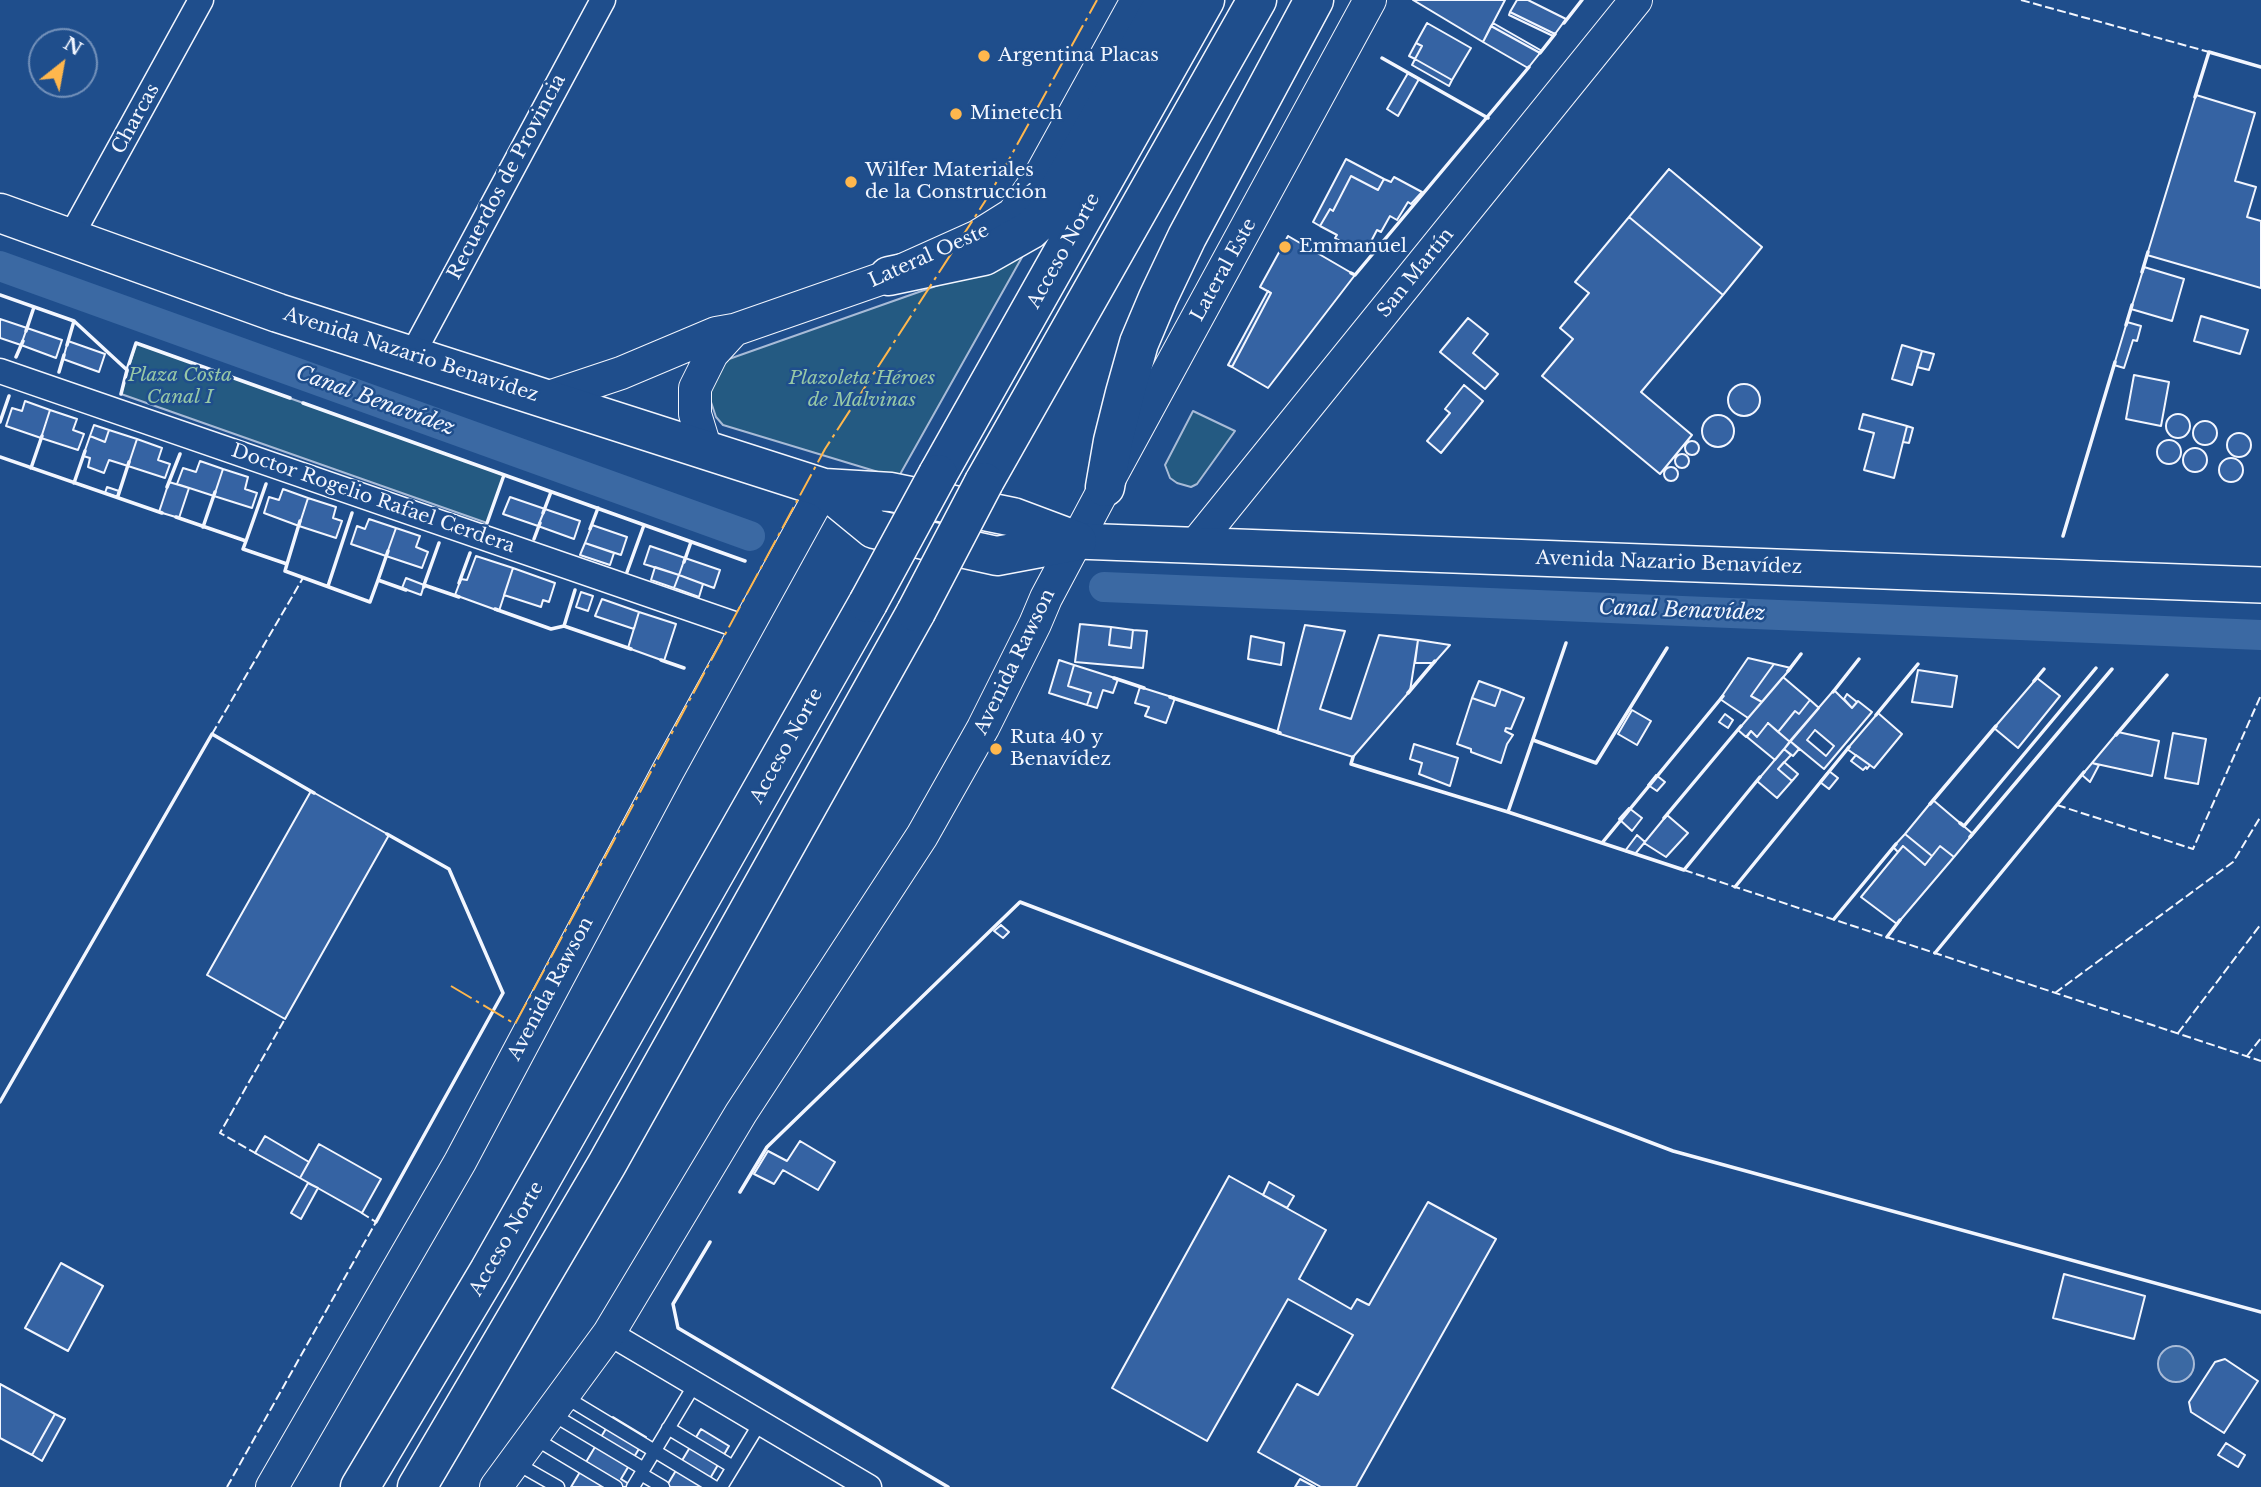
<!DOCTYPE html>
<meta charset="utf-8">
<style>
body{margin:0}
#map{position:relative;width:2261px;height:1487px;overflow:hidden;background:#1f4e8c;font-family:"Libre Baskerville",serif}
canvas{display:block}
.north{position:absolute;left:28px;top:28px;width:70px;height:70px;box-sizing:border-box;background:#1f4e8c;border:2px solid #7391ba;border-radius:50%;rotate:31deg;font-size:19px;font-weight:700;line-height:28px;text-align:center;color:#f2f6ff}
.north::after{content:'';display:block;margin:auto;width:24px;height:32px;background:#ffb74d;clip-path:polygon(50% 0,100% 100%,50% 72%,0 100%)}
</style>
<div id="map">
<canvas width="2261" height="1487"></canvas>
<div class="north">N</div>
</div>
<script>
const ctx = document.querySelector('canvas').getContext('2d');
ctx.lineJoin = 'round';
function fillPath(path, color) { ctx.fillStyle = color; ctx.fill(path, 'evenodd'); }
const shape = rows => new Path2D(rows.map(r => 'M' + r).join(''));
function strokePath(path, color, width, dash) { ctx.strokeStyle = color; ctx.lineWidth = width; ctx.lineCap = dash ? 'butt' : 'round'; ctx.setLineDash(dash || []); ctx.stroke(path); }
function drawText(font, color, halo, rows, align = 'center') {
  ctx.font = font + ' "Libre Baskerville",serif'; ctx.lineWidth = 5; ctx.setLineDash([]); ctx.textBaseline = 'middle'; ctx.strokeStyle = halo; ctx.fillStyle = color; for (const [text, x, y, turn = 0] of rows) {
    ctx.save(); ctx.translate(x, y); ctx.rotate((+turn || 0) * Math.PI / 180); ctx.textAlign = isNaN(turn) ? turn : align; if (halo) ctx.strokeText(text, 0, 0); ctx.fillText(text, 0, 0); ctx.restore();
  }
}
const green = shape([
 [1030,243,898,478,723,425,716,417,710,399,713,374,729,359,933,287,965,275,1030,243],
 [136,343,504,475,487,523,121,394,136,343],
 [1193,411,1235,431,1197,484,1191,487,1177,483,1170,478,1165,465,1193,411]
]);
fillPath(green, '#245a82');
strokePath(green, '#a8bbd7', 2);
const water = shape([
 '2158 1364a18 18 0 1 1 36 0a18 18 0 1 1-36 0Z'
]);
fillPath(water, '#3b69a3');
strokePath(water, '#a8bbd7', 2);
strokePath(shape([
 [0,266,750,536],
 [1104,587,2261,635]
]), '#3b69a3', 30);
const building = shape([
 [1413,0,1505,0,1483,42,1413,0],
 [1517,0,1528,0,1566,19,1555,34,1510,12,1517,0],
 [1510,12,1555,34,1553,36,1509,15,1510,12],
 [1427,23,1471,48,1452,80,1415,59,1422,46,1416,43,1427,23],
 [1493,23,1542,51,1540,53,1491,26,1493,23],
 [1491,26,1540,53,1528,68,1483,42,1491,26],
 [1416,43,1422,46,1415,59,1409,56,1416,43],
 [1415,59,1452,80,1449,86,1412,65,1415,59],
 [1408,73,1419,79,1398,116,1387,109,1408,73],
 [2196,95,2255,113,2235,181,2256,187,2247,217,2261,221,2261,288,2147,255,2196,95],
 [1346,159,1384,179,1378,190,1351,176,1333,211,1330,209,1320,226,1313,222,1346,159],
 [1669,169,1762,247,1723,295,1629,217,1669,169],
 [1351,176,1378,190,1384,179,1391,182,1394,177,1422,192,1411,204,1408,202,1397,220,1390,216,1381,232,1377,230,1366,251,1351,242,1349,246,1335,238,1337,235,1320,226,1330,209,1333,211,1351,176],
 [1629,217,1723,295,1641,392,1692,435,1660,474,1542,376,1573,339,1560,328,1589,293,1575,282,1629,217],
 [1288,236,1355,275,1268,388,1232,367,1271,293,1260,287,1288,236],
 [2144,267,2184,279,2172,321,2131,309,2144,267],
 [1268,291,1271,293,1232,367,1228,365,1268,291],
 [2201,316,2248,330,2240,354,2194,341,2201,316],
 [1468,318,1488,334,1473,353,1498,374,1485,389,1440,352,1468,318],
 [0,319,27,328,21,345,0,338,0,319],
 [2127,322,2141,326,2137,341,2133,340,2124,368,2114,365,2127,322],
 [27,328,62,340,56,358,21,345,27,328],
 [68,341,105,354,99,372,63,359,68,341],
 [1902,345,1922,351,1912,385,1892,379,1902,345],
 [1922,351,1934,354,1929,370,1917,367,1922,351],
 [2134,375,2169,382,2161,426,2126,419,2134,375],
 '1728 400a16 16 0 1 1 32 0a16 16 0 1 1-32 0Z',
 [1464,385,1483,401,1441,453,1427,441,1450,413,1445,409,1464,385],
 [25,401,50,410,41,438,6,426,12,408,22,411,25,401],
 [50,410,77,419,73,430,84,434,78,450,41,438,50,410],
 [1863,414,1907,426,1894,478,1864,470,1874,433,1859,429,1863,414],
 '2166 426a12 12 0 1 1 24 0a12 12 0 1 1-24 0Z',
 '1702 431a16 16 0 1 1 32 0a16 16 0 1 1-32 0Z',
 '2193 433a12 12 0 1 1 24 0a12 12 0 1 1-24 0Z',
 [94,425,109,430,105,442,90,436,94,425],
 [1907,426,1913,428,1909,443,1903,442,1907,426],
 [109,430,137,439,128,466,109,460,104,473,88,467,90,458,83,456,90,436,105,442,109,430],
 '2227 445a12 12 0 1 1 24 0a12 12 0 1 1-24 0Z',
 [137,439,162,448,158,460,170,464,165,478,128,466,137,439],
 '2157 452a12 12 0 1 1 24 0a12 12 0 1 1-24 0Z',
 '1685 448a7 7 0 1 1 14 0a7 7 0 1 1-14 0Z',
 '2183 460a12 12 0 1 1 24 0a12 12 0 1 1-24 0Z',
 '1675 461a7 7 0 1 1 14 0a7 7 0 1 1-14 0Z',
 '2219 470a12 12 0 1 1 24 0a12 12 0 1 1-24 0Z',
 [200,461,223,469,214,496,177,484,183,468,196,472,200,461],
 '1664 474a7 7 0 1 1 14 0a7 7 0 1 1-14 0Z',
 [223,469,248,477,245,489,257,493,252,508,214,496,223,469],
 [169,482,189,488,179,518,159,512,169,482],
 [107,487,119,491,117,497,105,493,107,487],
 [283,489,308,498,299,526,264,513,269,497,279,500,283,489],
 [510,497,545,509,538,526,503,514,510,497],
 [308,498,336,507,333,518,342,521,336,538,299,526,308,498],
 [545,509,580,521,574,539,538,526,545,509],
 [369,519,396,528,386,556,351,544,357,526,365,529,369,519],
 [592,525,627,537,621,555,585,543,592,525],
 [396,528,420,536,416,547,428,552,422,568,386,556,396,528],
 [585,543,614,553,610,565,580,555,585,543],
 [650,546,685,558,679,575,644,564,650,546],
 [476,556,513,568,499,611,455,595,461,579,467,580,476,556],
 [685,558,720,570,714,588,679,575,685,558],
 [655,567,679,575,674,588,651,580,655,567],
 [513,568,555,583,549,602,543,600,541,607,504,595,513,568],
 [679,575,703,584,699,597,674,588,679,575],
 [406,578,424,585,421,595,402,588,406,578],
 [581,592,593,596,588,611,576,607,581,592],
 [602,599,639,612,634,629,595,616,602,599],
 [639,612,676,624,664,661,628,648,639,612],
 [1080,624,1111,627,1109,645,1131,648,1133,630,1147,631,1143,668,1075,662,1080,624],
 [1305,625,1345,631,1320,709,1351,719,1379,635,1418,640,1410,691,1353,757,1277,733,1305,625],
 [1111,627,1133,630,1131,648,1109,645,1111,627],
 [1251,636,1284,643,1281,665,1248,659,1251,636],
 [1418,640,1450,645,1434,663,1415,663,1418,640],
 [1748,658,1774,664,1751,696,1762,702,1748,718,1720,699,1748,658],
 [1059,660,1074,665,1068,686,1091,693,1087,705,1049,693,1059,660],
 [1774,664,1791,668,1762,702,1751,696,1774,664],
 [1074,665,1118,679,1113,693,1103,690,1097,708,1087,705,1091,693,1068,686,1074,665],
 [1918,670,1957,676,1952,707,1912,702,1918,670],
 [1783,677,1810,700,1799,714,1795,711,1778,732,1768,723,1757,737,1751,731,1746,737,1738,730,1783,677],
 [2037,678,2060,696,2018,748,1994,728,2037,678],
 [1479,681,1501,689,1495,706,1472,698,1479,681],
 [1140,687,1175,698,1166,723,1145,716,1149,707,1135,703,1140,687],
 [1501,689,1524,698,1511,729,1506,728,1505,731,1513,735,1507,744,1501,763,1471,752,1471,749,1457,744,1472,698,1495,706,1501,689],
 [1834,690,1852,708,1858,701,1872,712,1824,769,1790,741,1834,690],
 [1815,730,1834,746,1826,756,1807,740,1815,730],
 [1847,694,1857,702,1852,708,1844,699,1847,694],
 [1810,700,1819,708,1790,742,1778,732,1795,711,1799,714,1810,700],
 [1632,710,1651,721,1637,745,1618,734,1632,710],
 [1878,713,1902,734,1874,768,1847,749,1878,713],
 [1725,714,1733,720,1728,728,1719,722,1725,714],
 [1768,723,1790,742,1775,760,1747,737,1751,731,1757,737,1768,723],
 [2118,732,2159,741,2152,776,2092,763,2118,732],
 [2173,733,2206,739,2198,784,2165,778,2173,733],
 [1790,741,1799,749,1793,756,1784,749,1790,741],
 [1414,744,1458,758,1450,786,1419,774,1422,763,1410,759,1414,744],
 [1784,749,1791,755,1778,769,1792,781,1777,798,1757,781,1784,749],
 [1856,755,1870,765,1867,769,1866,767,1863,770,1851,761,1856,755],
 [1784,762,1798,774,1792,781,1778,769,1784,762],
 [2092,763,2099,765,2090,782,2082,775,2092,763],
 [1829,771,1838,778,1829,789,1820,782,1829,771],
 [1656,775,1665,782,1657,791,1648,785,1656,775],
 [311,791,389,835,285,1019,207,975,311,791],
 [1933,800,1973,834,1954,857,1940,846,1932,856,1905,834,1933,800],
 [1629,808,1642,818,1632,831,1619,819,1629,808],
 [1667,815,1688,833,1666,857,1644,843,1667,815],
 [1905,834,1932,856,1925,865,1903,846,1898,852,1893,847,1905,834],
 [1637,835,1645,842,1635,854,1625,851,1637,835],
 [1903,846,1925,865,1940,846,1954,857,1897,924,1861,897,1903,846],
 [1001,925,1009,932,1003,938,994,931,1001,925],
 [265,1136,309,1162,300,1178,255,1153,265,1136],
 [800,1141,835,1162,818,1190,783,1170,774,1184,754,1174,768,1151,787,1161,800,1141],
 [319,1144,381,1179,362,1213,300,1178,319,1144],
 [1229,1176,1326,1230,1299,1279,1351,1309,1357,1299,1369,1305,1428,1202,1496,1239,1356,1487,1321,1487,1258,1452,1297,1384,1318,1395,1353,1335,1288,1299,1207,1441,1112,1388,1229,1176],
 [1269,1182,1294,1196,1287,1208,1263,1195,1269,1182],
 [308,1183,318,1188,301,1219,291,1213,308,1183],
 [61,1263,103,1286,68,1351,25,1328,61,1263],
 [2064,1274,2145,1296,2134,1339,2053,1318,2064,1274],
 [2225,1359,2258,1381,2224,1433,2191,1412,2189,1402,2215,1362,2225,1359],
 [0,1384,55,1414,32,1455,0,1438,0,1384],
 [55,1414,65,1419,42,1461,32,1455,55,1414],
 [613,1417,646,1437,621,1479,634,1487,571,1487,613,1417],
 [701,1429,729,1446,705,1487,666,1487,701,1429],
 [2226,1443,2245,1455,2238,1467,2218,1455,2226,1443],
 [1300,1479,1315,1487,1295,1487,1300,1479]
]);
fillPath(building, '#3563a3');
strokePath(building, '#f2f6ff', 2);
const service = shape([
 [562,1395,714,1487],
 [552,1414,644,1469],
 [668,1428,733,1467],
 [534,1438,616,1487],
 [516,1463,558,1487],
 [641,1474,663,1487],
 [633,1487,695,1384],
 [721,1487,760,1423]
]);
const minor = shape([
 [70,238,201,0],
 [412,355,603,0],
 [0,371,746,628],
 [609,1333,869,1487]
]);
const tertiary = shape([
 [546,398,621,373,716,333,733,330],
 [706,450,695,414,695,388,712,354,734,330,889,276,978,236,1013,214,1041,174,1137,0],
 [1195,545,1636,0],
 [272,1487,460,1162,668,771,824,488],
 [496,1487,609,1333,741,1113,922,836,983,728,1035,624,1046,598,1105,487,1370,0]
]);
const secondary = shape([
 [1077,541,2261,585]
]);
const primary = shape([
 [0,213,278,313,824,488,891,492,1013,517,1077,541],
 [824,488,874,529,997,556,1077,541]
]);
const motorway = shape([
 [889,276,984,256,1030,230,1043,218,1166,0],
 [938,474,1205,0],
 [984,482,1257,0],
 [1105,487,1113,441,1125,393,1139,343,1158,298,1187,237,1314,0],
 [360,1487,489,1271,868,603],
 [417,1487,607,1164,916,612]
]);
strokePath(service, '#f2f6ff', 15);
strokePath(minor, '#f2f6ff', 27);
strokePath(tertiary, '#f2f6ff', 34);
strokePath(secondary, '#f2f6ff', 38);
strokePath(primary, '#f2f6ff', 41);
strokePath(motorway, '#f2f6ff', 41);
strokePath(service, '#1f4e8c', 12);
strokePath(minor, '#1f4e8c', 24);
strokePath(tertiary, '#1f4e8c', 32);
strokePath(secondary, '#1f4e8c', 35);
strokePath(primary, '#1f4e8c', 38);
strokePath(motorway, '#1f4e8c', 38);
const motorwayBridge = shape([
 [868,603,938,474],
 [916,612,984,482]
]);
strokePath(motorwayBridge, '#f2f6ff', 41, []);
strokePath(motorwayBridge, '#1f4e8c', 38);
strokePath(shape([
 [2021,0,2209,52],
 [212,734,303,578],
 [2057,805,2193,849,2261,695],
 [1684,870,2261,1061],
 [2055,993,2233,862,2261,816],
 [2178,1033,2261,924],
 [2247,1056,2261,1038],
 [257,1154,220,1133,286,1017],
 [227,1487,376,1222,360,1212]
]), '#f2f6ff', 2, [9, 3.5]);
strokePath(shape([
 [1564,23,1582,0],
 [1540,53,1555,34],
 [1382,58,1488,118],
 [2195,97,2209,52,2261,67],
 [2142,272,2148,252],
 [1351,273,1355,275,1529,67],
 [0,295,74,321,127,370,121,394],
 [2126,325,2132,305],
 [26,331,34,307],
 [67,345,74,321],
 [16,357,23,341],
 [127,370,136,343,290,398],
 [59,372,64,355],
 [303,403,745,561],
 [0,422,9,396],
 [0,457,162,513],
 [31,468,42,436],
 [74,483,85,451],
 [167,487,180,454],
 [118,496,129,462],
 [543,513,551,492],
 [176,517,246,541,243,549,287,564,285,571,370,602,378,580,406,590],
 [487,523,504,475],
 [203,527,215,492],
 [590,529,598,508],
 [2063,536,2115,362],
 [534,539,540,523],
 [246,541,266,484],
 [684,562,691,542],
 [287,564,300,521],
 [627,572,644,525],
 [378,580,388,551],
 [459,583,470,553],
 [424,585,439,543],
 [328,586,352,513],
 [424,587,424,585,459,597],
 [495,609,551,629,564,626,631,649],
 [564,626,575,590],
 [661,660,684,668],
 [1788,671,1801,654],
 [1114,678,1144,688],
 [2034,681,2044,669],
 [1833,692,1859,659],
 [1408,693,1435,661],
 [1170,697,1280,733],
 [1876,715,1918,664],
 [2116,735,2167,675],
 [1533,740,1596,763,1667,648],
 [1353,757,1351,764,1508,812,1566,643],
 [1930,804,1996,726],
 [1508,812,1602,843,1723,696],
 [1664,818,1741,726],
 [1960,823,1964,826,2096,668],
 [1970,837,2112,669],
 [1602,843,1684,870,1760,777],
 [1735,887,1849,747],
 [1834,919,1896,844],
 [1887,937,1900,920],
 [1935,953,2084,772],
 [0,1102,212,734,314,793],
 [740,1192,767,1147,1020,902,1673,1151,2261,1312],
 [376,1222,503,993,449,869,387,834],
 [710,1242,673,1304,678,1328,948,1487]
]), '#f2f6ff', 3.5);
strokePath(shape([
 [451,986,515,1024,825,449,991,192,1097,0]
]), '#ffb74d', 2, [24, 5, 3.5, 5]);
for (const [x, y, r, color] of [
 [984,56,7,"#ffb74d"],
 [956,114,7,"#ffb74d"],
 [851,182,7,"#ffb74d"],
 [1285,247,7,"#ffb74d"],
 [996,749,7,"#ffb74d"]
]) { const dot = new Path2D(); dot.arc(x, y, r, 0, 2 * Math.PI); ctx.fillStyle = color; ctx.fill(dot); strokePath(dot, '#1f4e8c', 2.5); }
drawText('19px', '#f2f6ff', '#1f4e8c', [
 ["Argentina Placas",998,56],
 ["Minetech",970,114],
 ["Wilfer Materiales",865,171],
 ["de la Construcción",865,193],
 ["Emmanuel",1299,247],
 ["Ruta 40 y",1010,738],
 ["Benavídez",1010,760]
], 'left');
drawText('19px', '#f2f6ff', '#1f4e8c', [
 ["Charcas",136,119,-61],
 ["Recuerdos de Provincia",507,177,-62],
 ["Acceso Norte",1064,251,-61],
 ["Lateral Oeste",929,256,-24],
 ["Lateral Este",1224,270,-61],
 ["San Martín",1416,273,-51],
 ["Avenida Nazario Benavídez",411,355,18],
 ["Doctor Rogelio Rafael Cerdera",373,499,19],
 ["Avenida Nazario Benavídez",1669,563,2],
 ["Avenida Rawson",1015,662,-64],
 ["Acceso Norte",787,746,-61],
 ["Avenida Rawson",551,989,-62],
 ["Acceso Norte",507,1239,-60]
]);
drawText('italic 19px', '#97c8a6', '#1f4e8c', [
 ["Plaza Costa",180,376],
 ["Canal I",180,398],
 ["Plazoleta Héroes",862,379],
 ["de Malvinas",862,401]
]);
drawText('italic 21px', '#f2f6ff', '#1f4e8c', [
 ["Canal Benavídez",375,401,20],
 ["Canal Benavídez",1682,611,2]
]);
</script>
